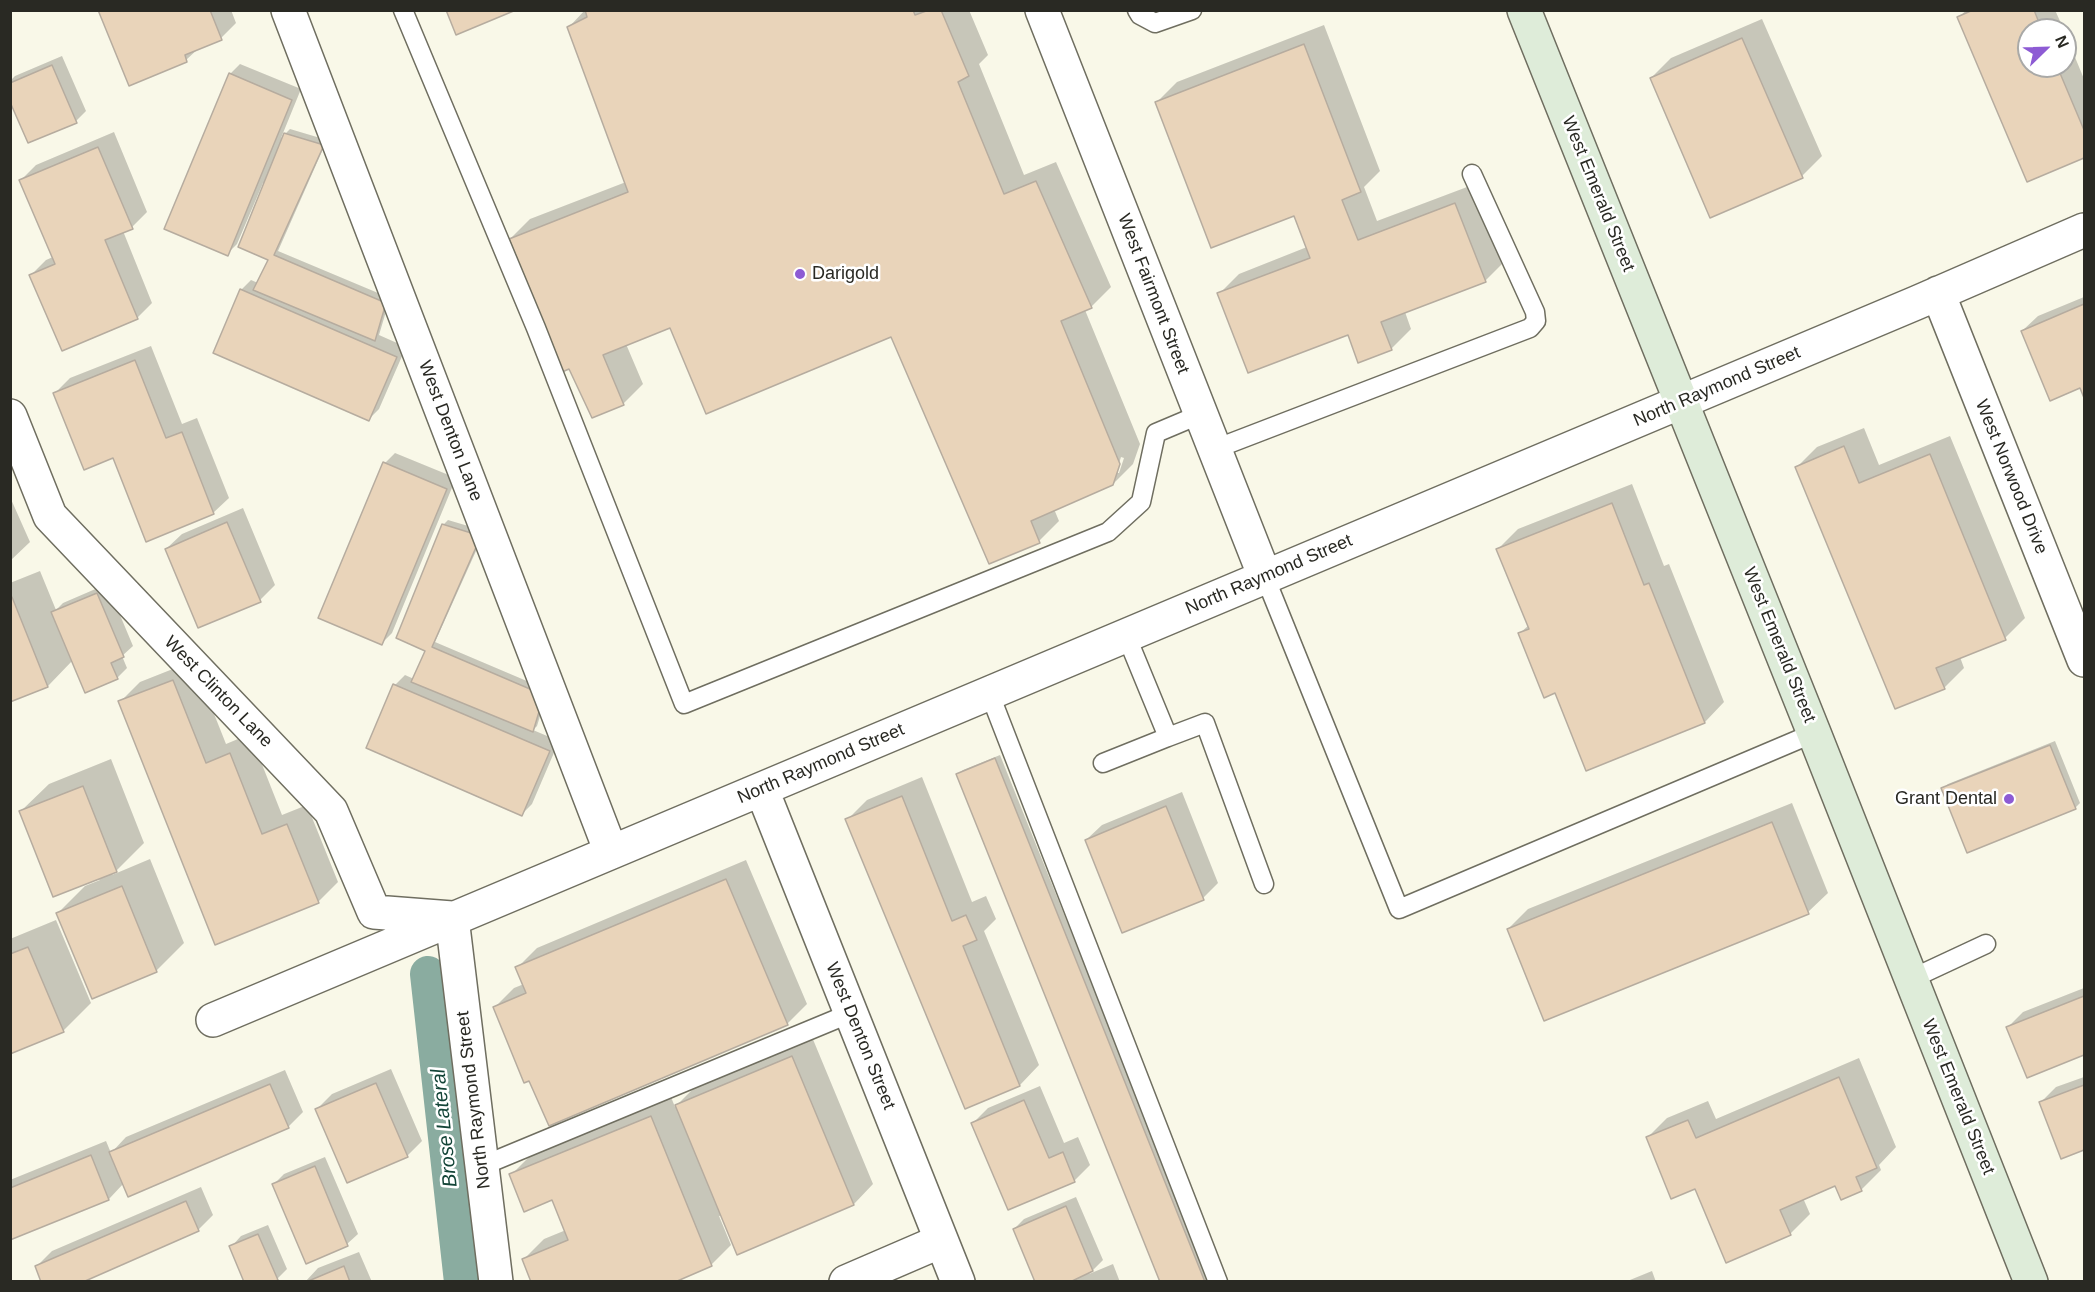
<!DOCTYPE html>
<style>
body{margin:0}
#map{position:relative;width:2095px;height:1292px;overflow:hidden;background:#f9f8e8;font-family:Helvetica,sans-serif}
canvas{display:block}
.frame{position:absolute;inset:0;border:12px solid #292923;pointer-events:none}
.north{position:absolute;left:2017px;top:18px;width:60px;height:60px;box-sizing:border-box;background:#fff;border:2px solid #a9a9a7;border-radius:50%;rotate:67deg;font-size:16px;font-weight:700;line-height:24px;text-align:center;color:#292923}
.north::after{content:'';display:block;margin:auto;width:21px;height:27px;background:#8d5bd4;clip-path:polygon(50% 0,100% 100%,50% 72%,0 100%)}
</style>
<div id="map">
<canvas width="2095" height="1292"></canvas>
<div class="frame"></div>
<div class="north">N</div>
</div>
<script>
const ctx = document.querySelector('canvas').getContext('2d');
ctx.lineJoin = 'round';
function fillPath(path, color) { ctx.fillStyle = color; ctx.fill(path, 'evenodd'); }
const shape = rows => new Path2D(rows.map(r => 'M' + r).join(''));
function strokePath(path, color, width, dash) { ctx.strokeStyle = color; ctx.lineWidth = width; ctx.lineCap = dash ? 'butt' : 'round'; ctx.setLineDash(dash || []); ctx.stroke(path); }
function drawText(font, color, halo, rows, align = 'center') {
  ctx.font = font + ' Helvetica,sans-serif'; ctx.lineWidth = 5; ctx.setLineDash([]); ctx.textBaseline = 'middle'; ctx.strokeStyle = halo; ctx.fillStyle = color; for (const [text, x, y, turn = 0] of rows) {
    ctx.save(); ctx.translate(x, y); ctx.rotate((+turn || 0) * Math.PI / 180); ctx.textAlign = isNaN(turn) ? turn : align; if (halo) ctx.strokeText(text, 0, 0); ctx.fillText(text, 0, 0); ctx.restore();
  }
}
fillPath(shape([
 [99,10,231,10,236,23,221,38,199,48,186,60],
 [585,10,969,10,988,55,979,64,1024,175,1056,162,1111,287,1091,307,1085,310,1140,444,1133,464,1113,484,1054,509,1059,521,1039,541,990,562,891,335,671,326,626,344,643,384,623,404,510,239,530,219,626,182,569,27],
 [1121,457,1124,458,1119,473,1116,473],
 [1966,10,2055,10,2064,30,2029,30,2029,66,2065,66,2065,33,2084,79,2084,156,2028,180,1959,18],
 [1762,19,1822,156,1802,176,1651,78,1671,58],
 [1324,25,1380,171,1364,187,1377,221,1475,184,1505,261,1485,281,1405,312,1411,329,1391,349,1349,333,1219,294,1239,274,1307,247,1294,214,1157,102,1177,82],
 [62,56,86,111,76,121,10,98,10,81,15,76],
 [240,64,301,89,281,138,290,129,327,140,278,251,390,298,379,335,406,347,379,409,369,419,241,290,251,280,258,283,270,259,265,184,263,183,237,244,227,254,230,74],
 [114,132,147,212,132,227,123,231,152,303,137,318,31,275,46,260,53,257,21,180,36,165],
 [2084,297,2084,394,2081,386,2022,331,2038,316],
 [151,346,182,424,197,418,229,498,213,513,114,456,55,393,70,378],
 [1864,428,1879,465,1950,436,2025,618,2005,638,1960,657,1964,668,1944,688,1797,467,1817,447],
 [395,453,456,478,392,633,382,643,385,463],
 [1632,484,1664,566,1669,564,1724,702,1705,722,1556,691,1520,633,1529,625,1498,549,1518,529],
 [10,497,30,542,10,561],
 [243,508,275,585,260,600,166,549,182,534],
 [448,520,485,531,435,642,548,690,537,726,533,730,559,741,532,804,522,814,368,747,395,685,405,675,414,679,427,650,443,525],
 [40,571,56,610,63,603,107,584,133,646,122,656,127,668,117,678,73,660,48,686,10,701,10,583],
 [193,661,226,744,250,734,282,815,307,805,338,882,318,902,120,702,140,682],
 [2055,741,2080,803,2075,808,1943,788,1948,784],
 [1000,755,1212,1282,1162,1282,958,774,963,770],
 [111,759,144,843,112,875,150,859,184,943,156,971,58,913,85,886,100,880,21,811,49,784],
 [922,777,972,902,986,896,996,919,984,931,1039,1065,1020,1085,847,820,867,800],
 [1182,792,1218,883,1203,898,1086,840,1102,825],
 [1792,803,1828,893,1808,912,1508,929,1528,909],
 [746,860,807,1004,787,1024,495,1007,514,988,524,984,517,968,537,948],
 [56,920,91,1003,63,1031,10,1052,10,939],
 [2084,988,2084,1053,2028,1076,2008,1027,2023,1012],
 [812,1037,873,1184,854,1204,719,1216,731,1245,711,1265,524,1259,544,1239,566,1230,553,1198,511,1175,531,1155,671,1097,675,1107,696,1086],
 [1859,1058,1896,1147,1879,1165,1881,1170,1861,1190,1836,1184,1803,1198,1810,1214,1790,1234,1695,1187,1647,1138,1667,1118,1708,1101,1716,1119],
 [391,1069,422,1141,407,1156,317,1109,332,1094],
 [285,1070,303,1112,288,1127,124,1183,109,1199,10,1238,10,1180,106,1141,111,1153,126,1137],
 [2084,1077,2084,1149,2062,1157,2041,1102,2056,1087],
 [1040,1086,1064,1143,1078,1137,1090,1165,1075,1180,1009,1208,973,1123,988,1108],
 [325,1157,358,1234,347,1244,307,1262,274,1184,284,1174],
 [201,1187,213,1215,198,1230,36,1267,52,1251],
 [1076,1197,1103,1260,1089,1274,1113,1264,1120,1282,1037,1282,1014,1229,1024,1219],
 [268,1225,287,1269,277,1279,231,1247,241,1236],
 [359,1252,372,1282,305,1282,318,1268],
 [1652,1271,1656,1282,1625,1282]
]), '#0003');
strokePath(shape([
 [428,974,462,1282]
]), '#8aaca0', 36);
const building = shape([
 [98,10,210,10,222,40,185,55,187,62,129,86,98,10],
 [446,10,516,10,456,35,446,10],
 [585,10,913,10,915,15,929,10,941,10,969,76,958,82,1004,194,1036,181,1092,308,1061,321,1120,464,1113,485,1031,521,1040,543,989,564,891,337,706,414,670,328,603,355,624,405,592,418,569,369,562,372,509,239,628,192,567,27,587,17,585,10],
 [1973,10,2034,10,2042,30,2029,30,2029,66,2057,66,2084,130,2084,158,2027,182,1957,17,1973,10],
 [1742,38,1803,178,1710,218,1650,78,1742,38],
 [1304,44,1361,192,1342,200,1358,240,1455,203,1486,282,1381,322,1392,350,1358,363,1348,335,1248,373,1217,293,1310,258,1294,216,1211,248,1155,102,1304,44],
 [52,65,77,123,28,143,10,102,10,83,52,65],
 [229,73,292,100,228,256,164,229,229,73],
 [284,133,324,145,274,255,386,303,375,341,253,290,268,260,238,247,284,133],
 [98,147,133,229,105,240,138,319,62,351,29,275,55,264,19,180,98,147],
 [240,289,397,357,369,421,213,353,240,289],
 [2084,304,2084,398,2080,388,2050,401,2021,331,2084,304],
 [135,360,166,438,182,432,214,514,146,542,113,458,84,470,53,393,135,360],
 [1844,446,1859,483,1930,454,2006,640,1936,668,1945,689,1895,709,1795,467,1844,446],
 [383,462,447,489,382,645,318,618,383,462],
 [1612,503,1644,585,1649,583,1705,723,1586,771,1555,693,1544,698,1518,633,1529,629,1496,549,1612,503],
 [227,522,261,602,198,628,165,549,227,522],
 [442,524,481,536,432,647,544,695,533,732,411,682,425,651,396,638,442,524],
 [97,593,124,657,111,663,118,679,85,693,51,612,97,593],
 [12,597,48,687,10,702,10,598,12,597],
 [173,680,206,763,230,753,262,834,287,824,319,903,215,945,118,701,173,680],
 [393,684,550,751,522,816,366,748,393,684],
 [2050,745,2076,809,1967,853,1941,788,2050,745],
 [995,758,1205,1282,1160,1282,956,774,995,758],
 [83,786,117,872,53,897,19,811,83,786],
 [902,796,952,921,966,915,977,940,963,946,1020,1086,965,1109,845,819,902,796],
 [1166,806,1204,900,1122,933,1085,840,1166,806],
 [1772,822,1809,914,1544,1021,1507,929,1772,822],
 [726,879,788,1025,549,1126,529,1081,524,1083,493,1007,526,993,515,967,726,879],
 [122,886,157,972,92,999,56,913,122,886],
 [28,947,64,1032,10,1054,10,954,28,947],
 [2084,996,2084,1055,2027,1078,2006,1027,2084,996],
 [792,1056,854,1205,737,1255,675,1105,792,1056],
 [1839,1077,1877,1168,1856,1177,1862,1191,1841,1200,1835,1186,1780,1210,1791,1235,1726,1263,1695,1189,1671,1199,1646,1137,1688,1120,1696,1138,1839,1077],
 [376,1083,408,1157,347,1183,315,1109,376,1083],
 [270,1084,289,1128,128,1197,109,1152,270,1084],
 [2084,1085,2084,1150,2061,1159,2039,1102,2084,1085],
 [1024,1100,1049,1158,1063,1152,1075,1182,1008,1210,971,1123,1024,1100],
 [651,1116,712,1266,675,1282,531,1282,522,1259,568,1240,552,1200,524,1212,509,1174,651,1116],
 [91,1155,109,1200,10,1240,10,1188,91,1155],
 [315,1166,348,1246,306,1264,272,1184,315,1166],
 [186,1201,199,1231,83,1282,41,1282,35,1266,186,1201],
 [1066,1206,1093,1271,1070,1282,1035,1282,1013,1229,1066,1206],
 [258,1234,278,1280,274,1282,244,1282,229,1246,258,1234],
 [344,1266,350,1282,306,1282,344,1266]
]);
fillPath(building, '#e9d4ba');
strokePath(building, '#b6ac9f', 1.5);
const service = shape([
 [403,10,536,328,684,704,1108,532,1141,502,1156,433,1201,414],
 [1137,10,1140,15,1155,23,1192,10],
 [1215,449,1530,328,1536,321,1535,312,1472,174],
 [1265,577,1399,909,1814,733],
 [1126,635,1168,737,1205,723,1264,884],
 [989,692,1218,1282],
 [1103,763,1168,737],
 [1911,979,1986,944],
 [482,1166,851,1013]
]);
const minor = shape([
 [288,10,611,852],
 [1042,10,1265,577],
 [1938,293,2084,660],
 [10,416,50,516,331,811,374,912,452,918,496,1282],
 [762,790,958,1282],
 [213,1020,1916,303,2084,230],
 [846,1282,941,1241]
]);
const secondary = shape([
 [1524,10,1814,733,2031,1282]
]);
strokePath(service, '#6f6e60', 21);
strokePath(minor, '#6f6e60', 36);
strokePath(secondary, '#6f6e60', 36);
strokePath(service, '#fff', 18);
strokePath(minor, '#fff', 33);
strokePath(secondary, '#deecd9', 33);
for (const [x, y, r, color] of [
 [800,274,6,"#8d5bd4"],
 [2009,799,6,"#8d5bd4"]
]) { const dot = new Path2D(); dot.arc(x, y, r, 0, 2 * Math.PI); ctx.fillStyle = color; ctx.fill(dot); strokePath(dot, '#fff', 2); }
drawText('18px', '#292923', '#fff', [
 ["West Emerald Street",1598,194,68],
 ["West Fairmont Street",1153,294,69],
 ["North Raymond Street",1717,387,-23],
 ["West Denton Lane",450,431,69],
 ["West Norwood Drive",2011,477,68],
 ["North Raymond Street",1269,575,-23],
 ["West Emerald Street",1779,645,68],
 ["West Clinton Lane",218,692,46],
 ["North Raymond Street",821,764,-23],
 ["West Denton Street",860,1036,68],
 ["West Emerald Street",1958,1097,68],
 ["North Raymond Street",474,1100,-97]
]);
drawText('18px', '#292923', '#fff', [
 ["Darigold",812,274],
 ["Grant Dental",1997,799,"right"]
], 'left');
drawText('italic 20px', '#134437', '#fff', [
 ["Brose Lateral",445,1128,-96]
]);
</script>
